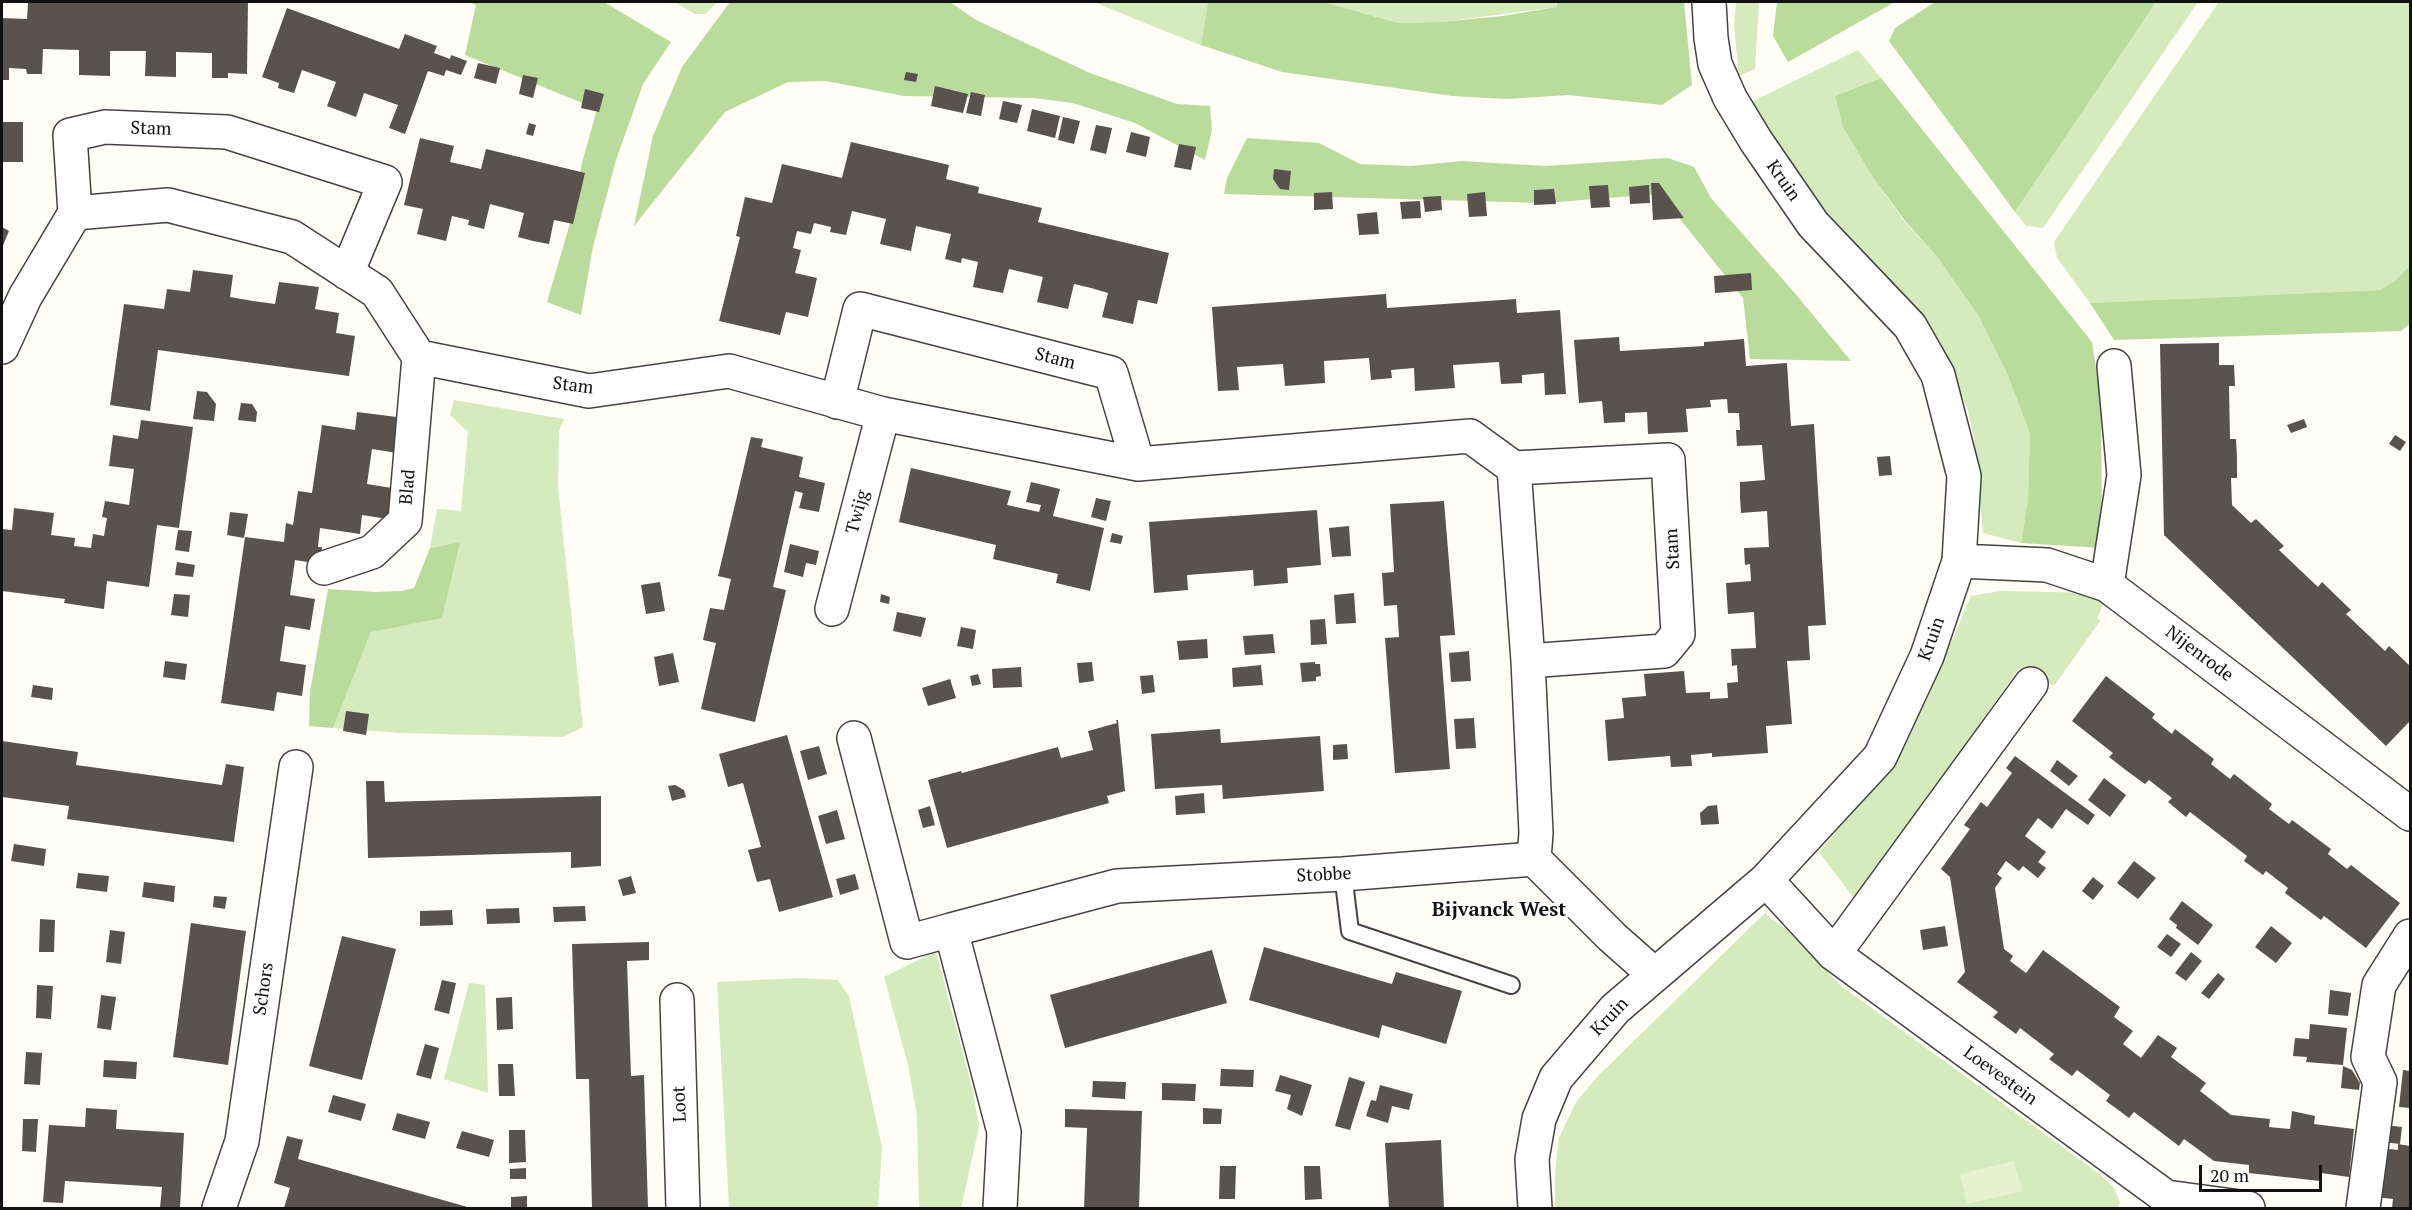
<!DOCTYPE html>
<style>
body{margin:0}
#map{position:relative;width:2412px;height:1210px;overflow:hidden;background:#fffdf5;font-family:"PT Serif",serif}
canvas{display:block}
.frame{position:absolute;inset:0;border:3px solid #111;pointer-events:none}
.scale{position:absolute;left:2199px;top:1165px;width:123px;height:27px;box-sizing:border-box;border:3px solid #111;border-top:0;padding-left:8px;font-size:18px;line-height:21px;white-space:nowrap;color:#111;-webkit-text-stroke:4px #fff;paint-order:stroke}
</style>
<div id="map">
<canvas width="2412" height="1210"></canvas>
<div class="frame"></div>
<div class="scale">20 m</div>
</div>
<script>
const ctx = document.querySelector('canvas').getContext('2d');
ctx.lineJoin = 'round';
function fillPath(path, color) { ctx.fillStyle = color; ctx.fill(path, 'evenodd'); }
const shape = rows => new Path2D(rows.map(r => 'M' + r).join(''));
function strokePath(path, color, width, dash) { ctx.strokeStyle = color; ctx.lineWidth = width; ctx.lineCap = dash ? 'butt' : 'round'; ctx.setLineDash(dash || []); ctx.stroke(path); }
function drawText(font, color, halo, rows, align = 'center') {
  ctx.font = font + ' "PT Serif",serif'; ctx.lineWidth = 6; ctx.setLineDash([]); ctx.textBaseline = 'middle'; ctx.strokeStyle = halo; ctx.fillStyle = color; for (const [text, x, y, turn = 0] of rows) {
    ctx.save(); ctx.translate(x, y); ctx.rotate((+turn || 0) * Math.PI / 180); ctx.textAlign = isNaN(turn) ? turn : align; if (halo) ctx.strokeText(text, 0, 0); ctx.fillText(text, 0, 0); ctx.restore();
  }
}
fillPath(shape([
 [674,2,717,2,706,14,695,14],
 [1094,2,1208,2,1201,45,1157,28],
 [1324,2,1557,2,1558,7,1441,22,1398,23],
 [1736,2,1759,2,1755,69,1739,76,1734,25],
 [2156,2,2198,2,2043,228,2026,226,2015,212],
 [2219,2,2410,2,2410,265,2395,281,2380,290,2090,303,2057,258,2054,242],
 [1858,50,1881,78,1835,96,1843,126,1872,176,1905,222,1938,258,1979,317,2008,376,2030,434,2028,499,2021,543,1983,533,1974,439,1968,411,1951,366,1928,328,1887,276,1800,183,1747,104],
 [454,400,564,419,559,431,558,486,583,727,563,737,400,733,333,728,371,632,460,542,430,548,437,509,461,511,468,432,450,415],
 [2001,591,2097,593,2106,598,2097,618,2100,621,2054,686,2018,669,1856,901,1819,852,1884,774,1925,704,1971,596],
 [1766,912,1767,916,1786,929,1841,986,2097,1172,2114,1188,2120,1202,2118,1208,1555,1208,1555,1172,1559,1138,1576,1102,1598,1076],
 [936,951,973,1091,979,1127,961,1208,919,1208,917,1115,908,1065,884,977],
 [799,978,838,980,849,996,882,1147,878,1208,729,1208,717,982],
 [469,983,485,985,488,1093,444,1079]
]), '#d5ebbd');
fillPath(shape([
 [469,2,604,2,671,42,643,84,616,160,593,247,581,315,547,302,571,220,582,163,597,109,465,55,476,5],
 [730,2,950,2,976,20,1090,73,1177,104,1210,106,1212,130,1205,160,1135,123,1073,103,1034,98,904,96,826,81,788,82,725,112,634,226,653,136,682,67],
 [1208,2,1324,2,1398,23,1441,22,1502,16,1557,7,1557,2,1684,2,1692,85,1662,105,1568,95,1507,99,1452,96,1282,72,1201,45],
 [1777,2,1895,2,1788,62,1773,36],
 [1935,2,2156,2,2015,212,1889,41,1895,28],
 [1881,78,2092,342,2101,401,2102,548,2021,543,2028,499,2030,434,2008,376,1979,317,1938,258,1906,222,1872,176,1843,127,1835,96],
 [1247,138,1319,143,1360,164,1411,166,1462,161,1545,166,1668,158,1694,167,1711,198,1793,291,1851,361,1750,359,1743,298,1660,194,1544,203,1224,194,1227,178],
 [2410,265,2410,324,2401,331,2114,340,2090,303,2380,290,2395,281],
 [460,542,442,618,371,632,333,728,309,726,310,692,328,589,376,592,402,591,414,588,430,548]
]), '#b9dc9c');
fillPath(shape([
 [2014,1161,2022,1191,1967,1204,1960,1174]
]), '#e6f2cf');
fillPath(shape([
 [28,2,248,2,247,74,228,73,228,78,212,78,212,53,176,52,176,77,145,76,146,51,110,51,110,76,79,75,79,50,43,49,42,74,27,74,26,69,9,68,9,80,2,80,2,18,27,19],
 [287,8,399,49,405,34,437,46,434,53,450,59,451,55,467,61,461,75,446,70,444,76,428,71,405,134,389,128,398,105,364,93,356,117,327,106,336,82,302,70,294,93,278,88,279,83,262,77],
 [478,63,500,68,496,84,474,78],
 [906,72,918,74,916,82,904,80],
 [523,75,538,78,533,98,519,94],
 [935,86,968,94,963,113,931,106],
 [585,89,604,94,599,112,581,108],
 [971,92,985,95,981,116,966,113],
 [1003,101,1022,105,1017,123,999,119],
 [1032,109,1060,116,1055,138,1027,131],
 [1063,117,1080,121,1074,144,1058,140],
 [2,122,23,122,23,162,2,162],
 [529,123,536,125,533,136,526,134],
 [1096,125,1112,128,1106,154,1090,150],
 [1131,132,1150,137,1146,157,1126,152],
 [420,138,454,146,450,162,481,169,486,149,585,173,573,224,554,220,549,244,533,241,518,237,524,213,490,204,484,229,468,225,469,220,452,216,446,241,417,234,423,209,404,205],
 [851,142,949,165,946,179,979,187,978,193,1042,208,1038,222,1169,253,1157,304,1138,300,1133,324,1102,317,1108,293,1091,288,1074,284,1068,309,1037,302,1043,277,1009,269,1003,293,973,287,978,262,962,258,961,263,945,259,951,234,916,226,911,251,880,244,886,219,852,211,846,235,830,232,831,227,814,223,811,234,797,231,793,248,801,250,795,273,817,278,808,317,786,312,780,335,719,321,740,237,736,236,745,197,772,203,782,164,842,178],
 [1179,144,1196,147,1191,170,1174,167],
 [1274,169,1291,171,1289,190,1280,189,1273,179],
 [1651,183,1659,183,1684,218,1653,220],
 [1608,185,1610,207,1591,208,1589,186],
 [1649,185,1650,203,1630,204,1629,187],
 [1554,189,1556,204,1534,205,1534,190],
 [1332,192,1333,209,1314,210,1314,193],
 [1485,192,1487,216,1469,217,1467,194],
 [1441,196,1442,210,1425,212,1423,197],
 [1420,201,1421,218,1402,219,1400,202],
 [1377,212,1379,234,1359,235,1357,214],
 [2,227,9,231,2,248],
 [193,270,233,275,230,297,253,301,275,304,279,282,319,287,315,309,339,313,336,333,355,336,349,376,158,350,150,411,110,405,124,304,164,309,167,289,190,292],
 [1751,273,1752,290,1715,293,1714,276],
 [1386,294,1387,308,1516,299,1517,313,1560,310,1566,394,1545,395,1544,373,1522,375,1522,383,1501,384,1499,362,1453,365,1455,388,1415,391,1414,368,1391,370,1392,378,1371,380,1369,358,1324,361,1325,383,1285,386,1283,364,1237,367,1239,390,1218,391,1212,307],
 [1619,337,1620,351,1704,346,1704,342,1744,339,1746,366,1787,363,1791,426,1814,424,1826,625,1808,626,1810,660,1787,661,1792,724,1766,726,1768,753,1712,757,1712,753,1691,755,1692,766,1671,767,1670,756,1608,761,1605,720,1624,718,1622,698,1646,696,1644,674,1684,671,1686,693,1710,692,1710,699,1728,698,1727,683,1738,682,1737,665,1732,666,1731,649,1756,648,1754,612,1728,614,1726,583,1751,581,1750,564,1745,565,1744,548,1769,547,1767,511,1741,513,1740,497,1740,482,1765,480,1762,445,1737,446,1736,430,1740,430,1739,413,1728,413,1727,399,1710,400,1711,407,1686,409,1688,432,1648,434,1647,412,1625,413,1625,422,1604,423,1602,401,1579,403,1574,340],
 [2219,343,2219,365,2234,365,2235,386,2229,386,2230,439,2236,439,2237,458,2237,478,2231,478,2232,505,2251,523,2256,519,2284,546,2279,550,2318,587,2322,582,2351,610,2346,614,2385,651,2389,646,2410,666,2410,721,2386,746,2164,535,2160,344],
 [197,391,207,392,216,404,214,421,193,419],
 [241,403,252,404,257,412,256,422,238,420],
 [357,412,397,417,395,436,400,436,397,453,372,449,367,484,392,488,388,519,362,515,360,534,320,528,318,547,322,547,320,564,295,560,290,595,315,599,310,630,285,626,280,661,306,665,302,696,277,692,274,711,221,703,245,537,284,542,286,523,293,525,298,491,312,493,322,425,355,430],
 [2304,419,2307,427,2291,433,2287,425],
 [141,420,193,427,179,528,157,525,149,587,107,581,104,609,64,603,65,599,2,591,2,529,12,530,14,508,54,513,51,535,75,538,74,546,91,548,93,534,104,536,107,518,102,517,105,501,129,505,134,469,109,466,113,435,138,439],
 [2395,435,2406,442,2400,451,2389,444],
 [751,437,763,439,761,447,803,457,799,477,825,483,819,512,799,508,803,493,795,491,773,587,786,590,755,722,701,709,716,643,703,640,710,608,724,610,731,579,718,576],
 [1890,456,1892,475,1879,476,1877,457],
 [911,468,1011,491,1007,505,1039,512,1041,505,1026,502,1031,482,1060,489,1053,516,1104,528,1090,591,1056,583,1058,574,993,559,996,545,899,522],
 [1096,498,1111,501,1106,521,1091,517],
 [1444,501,1455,635,1440,636,1450,769,1395,773,1385,638,1399,637,1397,605,1384,606,1382,573,1394,572,1390,504],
 [1317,510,1321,565,1287,568,1288,583,1254,586,1253,570,1187,575,1188,590,1154,593,1149,522],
 [230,512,248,514,244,538,227,535],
 [1349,526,1351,556,1332,557,1329,528],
 [178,530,192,531,189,552,175,550],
 [1112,533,1123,536,1121,544,1110,542],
 [790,544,819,551,816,565,806,563,803,577,784,572],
 [177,562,195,565,193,577,175,575],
 [660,582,665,611,646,614,641,585],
 [1354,593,1356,623,1336,624,1334,595],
 [174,594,190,595,188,617,171,615],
 [881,594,890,597,889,604,880,602],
 [897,612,926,618,921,637,893,631],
 [1325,619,1327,644,1311,645,1310,620],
 [961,627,976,630,973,649,957,646],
 [1273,634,1275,653,1245,655,1243,636],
 [1207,639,1208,658,1179,660,1177,641],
 [1469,651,1471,681,1451,682,1449,653],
 [673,653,679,682,659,686,654,657],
 [165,661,187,664,185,680,163,677],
 [1092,662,1094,681,1079,683,1077,663],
 [1315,662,1315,664,1320,664,1321,676,1316,677,1316,681,1302,682,1300,663],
 [1261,665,1263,685,1233,687,1232,668],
 [1021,667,1022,687,993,688,992,669],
 [978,674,981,684,972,686,970,676],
 [1153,675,1155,692,1142,694,1140,676],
 [2106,676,2155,714,2152,718,2172,734,2175,729,2214,759,2211,764,2230,779,2234,774,2272,804,2269,809,2289,824,2292,820,2331,849,2328,854,2347,869,2351,865,2400,903,2366,948,2324,916,2321,920,2285,893,2288,888,2266,871,2263,875,2244,861,2247,856,2190,812,2186,817,2168,802,2172,798,2149,780,2145,784,2127,771,2109,757,2113,753,2072,721],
 [950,679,956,698,928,706,922,688],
 [33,685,53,688,52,700,31,697],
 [346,711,369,714,366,735,343,731],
 [1474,718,1476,748,1456,749,1454,719],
 [1116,720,1118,720,1125,791,1107,796,1109,803,947,848,928,780,961,771,962,773,1058,747,1061,758,1093,750,1088,731,1117,723],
 [1220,729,1221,743,1320,736,1324,791,1223,799,1222,785,1155,789,1151,734],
 [787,735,833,897,779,912,770,879,757,882,748,850,761,847,743,783,728,787,719,754],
 [2,741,78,752,76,765,222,785,226,764,244,767,234,842,67,819,69,806,2,797],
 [1347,744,1348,759,1333,760,1333,745],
 [819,746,827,774,808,780,800,751],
 [2015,756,2095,815,2088,825,2066,809,2052,829,2038,818,2025,836,2046,852,2038,862,2046,868,2038,878,2023,866,2019,871,2006,861,1997,874,2002,878,1995,888,2004,949,2013,956,2010,961,2026,973,2043,950,2120,1007,2114,1017,2133,1031,2123,1044,2141,1058,2158,1035,2177,1048,2171,1057,2206,1083,2200,1091,2231,1115,2270,1119,2269,1127,2290,1129,2292,1111,2315,1116,2314,1124,2354,1129,2349,1177,2321,1173,2320,1181,2249,1173,2249,1165,2214,1161,2184,1139,2179,1146,2134,1112,2129,1118,2117,1109,2106,1101,2110,1095,2077,1070,2072,1076,2049,1059,2054,1054,2020,1028,2016,1034,1993,1017,1998,1012,1957,982,1965,972,1950,877,1941,869,1970,829,1964,825,1981,802,1987,807,2012,773,2006,768],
 [2057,760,2078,776,2069,786,2050,771],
 [2104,778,2126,795,2110,817,2088,800],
 [366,781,384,781,385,802,601,796,601,866,571,868,571,852,368,858],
 [675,785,684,790,686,797,672,801,668,786],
 [1204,793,1205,813,1176,815,1175,796],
 [1717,805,1719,824,1701,825,1700,813,1708,806],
 [930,806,935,825,923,828,918,810],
 [837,810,845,839,826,844,818,816],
 [14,844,46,849,44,866,11,861],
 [2134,861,2156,878,2138,899,2117,883],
 [78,873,109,876,107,892,76,888],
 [855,874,859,889,840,895,836,879],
 [631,876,636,893,623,896,618,880],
 [2093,877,2104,886,2093,900,2082,891],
 [144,882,175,886,174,902,142,897],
 [214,896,227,897,225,909,213,907],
 [2182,901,2213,925,2198,945,2176,928,2177,925,2169,919],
 [585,906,586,921,554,922,553,907],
 [519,908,520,923,487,924,486,909],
 [452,910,453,925,420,926,420,911],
 [40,919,55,920,54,952,39,952],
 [191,923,246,931,228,1065,173,1057],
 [1945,926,1948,946,1923,950,1920,930],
 [2271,926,2292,943,2276,963,2255,947],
 [110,930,125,932,121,964,106,962],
 [2167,934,2181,944,2171,957,2157,947],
 [342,936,396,949,362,1080,309,1066],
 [649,942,649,960,627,961,631,1076,644,1075,648,1208,592,1208,589,1079,576,1079,572,944],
 [1264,947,1392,984,1396,972,1462,991,1446,1044,1382,1025,1379,1038,1249,1000],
 [1212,950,1227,1003,1065,1048,1050,995],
 [2191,952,2202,961,2186,981,2175,973],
 [2218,973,2225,979,2209,999,2201,993],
 [442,980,456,983,449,1014,434,1010],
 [37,985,53,986,51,1019,36,1018],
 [2330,990,2351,993,2348,1016,2328,1014],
 [101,995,116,997,111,1030,97,1028],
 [512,997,513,1029,497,1030,496,998],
 [2310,1024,2347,1028,2343,1065,2306,1062,2307,1057,2293,1056,2295,1038,2309,1039],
 [425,1044,439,1048,431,1079,416,1075],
 [26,1052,42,1053,40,1085,24,1084],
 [104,1060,137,1062,136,1079,103,1077],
 [498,1064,513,1064,515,1096,499,1096],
 [2343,1066,2352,1070,2360,1083,2359,1090,2341,1088],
 [1221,1069,1254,1070,1253,1087,1220,1086],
 [2403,1070,2410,1071,2410,1108,2399,1107],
 [1280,1075,1312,1085,1302,1116,1287,1109,1291,1095,1275,1091],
 [1349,1077,1365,1082,1350,1130,1335,1126],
 [1093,1081,1126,1082,1125,1099,1092,1097],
 [1162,1083,1196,1084,1195,1101,1162,1100],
 [1380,1085,1413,1094,1409,1110,1392,1106,1388,1123,1366,1116,1371,1100,1376,1101],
 [333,1095,366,1104,361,1121,328,1112],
 [86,1108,117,1110,116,1129,184,1133,180,1208,160,1208,162,1187,65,1181,63,1203,43,1202,49,1125,85,1127],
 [1203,1108,1222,1109,1221,1124,1203,1124],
 [1065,1109,1142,1111,1139,1208,1084,1208,1087,1128,1065,1127],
 [397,1113,430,1122,425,1139,392,1130],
 [23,1119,38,1119,36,1152,22,1151],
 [2385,1125,2402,1127,2400,1144,2382,1142],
 [509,1130,525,1130,526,1162,509,1163],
 [462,1131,494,1140,489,1157,456,1148],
 [287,1136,303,1140,298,1159,471,1208,284,1208,290,1188,274,1183],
 [1441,1140,1444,1208,1389,1208,1385,1143],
 [2398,1144,2410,1146,2410,1208,2392,1208,2393,1199,2375,1197,2381,1148,2398,1150],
 [1220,1166,1236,1166,1235,1199,1219,1199],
 [1304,1166,1320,1166,1322,1199,1305,1200],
 [526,1168,526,1179,510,1179,510,1169],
 [527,1196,527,1208,511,1208,511,1197]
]), '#5a524d');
const lane = shape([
 [1343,874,1350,931,1511,985]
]);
const street = shape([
 [75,213,168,205,292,237,377,292,419,357,589,391,729,371,883,414,1138,464,1470,436,1514,468,1528,661,1536,833,1534,859],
 [2,347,25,297,75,213,70,135,105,127,227,132,385,182,347,273],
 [837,402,860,309,1111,373,1138,464],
 [1514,468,1668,460,1678,634,1664,651,1528,661],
 [1959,561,2047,565,2107,585,2410,814],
 [324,568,372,552,405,521,419,357],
 [2107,585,2124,475,2114,366],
 [832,609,883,414],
 [854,738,907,942,951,930],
 [1766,880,1834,954,2166,1197,2248,1208],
 [1834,954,2031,684],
 [677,1000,683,1208],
 [219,1208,242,1141,296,767],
 [1000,1208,1004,1132,951,930,1117,886,1343,874,1534,859,1612,937,1655,975],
 [1535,1208,1532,1159,1539,1119,1556,1078,1615,1009,1766,880,1880,757,1927,656,1959,561,1964,476,1938,375,1910,326,1813,224,1756,141,1730,98,1715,64,1711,38,1709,2],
 [2363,1208,2380,1082,2368,1057,2379,985,2410,936]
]);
strokePath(lane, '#444', 20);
strokePath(street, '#444', 36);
strokePath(lane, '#fff', 16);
strokePath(street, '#fff', 33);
drawText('18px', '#111', '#fff', [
 ["Stam",151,129,2],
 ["Kruin",1783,181,55],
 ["Stam",1055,359,14],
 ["Stam",573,386,7],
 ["Blad",408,487,-85],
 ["Twijg",858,512,-75],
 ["Stam",1673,549,-93],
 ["Kruin",1932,639,-70],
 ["Nijenrode",2199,654,37],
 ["Stobbe",1324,875,-3],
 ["Schors",264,989,-82],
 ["Kruin",1610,1017,-46],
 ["Loevestein",2000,1076,36],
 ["Loot",680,1104,-92]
]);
drawText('bold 20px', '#111', '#fff', [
 ["Bijvanck West",1499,910]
]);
</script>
